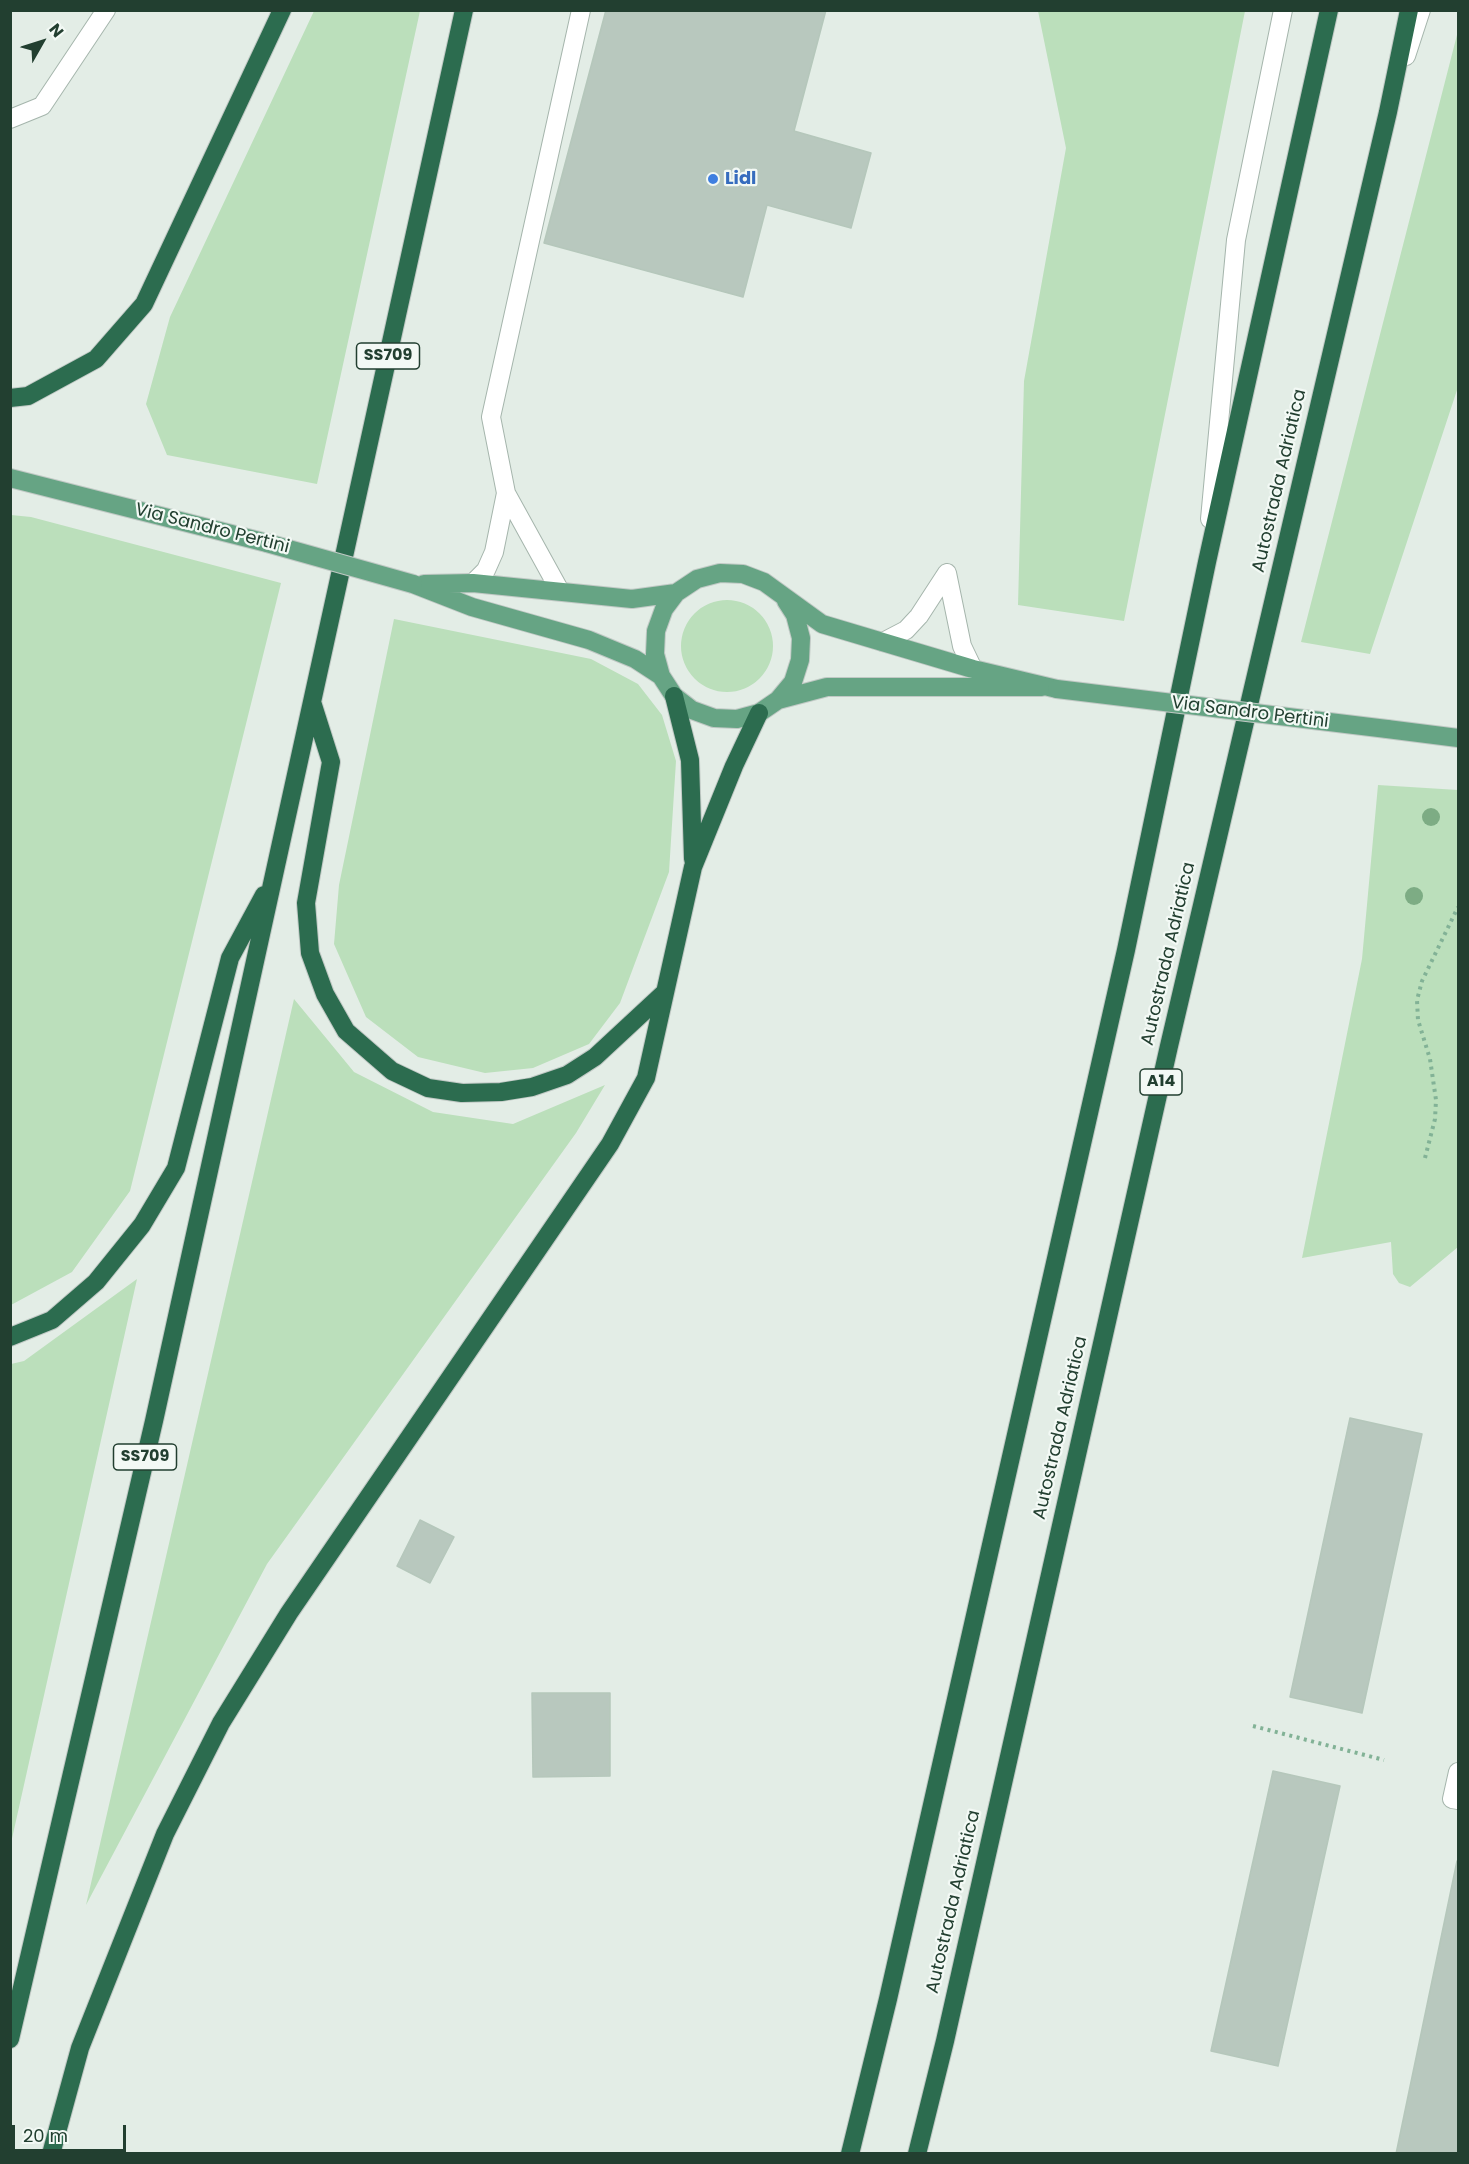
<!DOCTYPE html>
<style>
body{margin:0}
#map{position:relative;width:1469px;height:2164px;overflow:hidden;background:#e3ede6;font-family:Poppins,sans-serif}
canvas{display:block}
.frame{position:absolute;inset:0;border:12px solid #223f30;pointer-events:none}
.north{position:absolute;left:12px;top:12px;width:60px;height:60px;-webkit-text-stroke:4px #f3f9f5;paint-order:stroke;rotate:51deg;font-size:16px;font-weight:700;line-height:24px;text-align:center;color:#223f30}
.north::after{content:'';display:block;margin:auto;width:21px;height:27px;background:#223f30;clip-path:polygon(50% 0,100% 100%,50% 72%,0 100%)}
.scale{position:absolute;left:12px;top:2125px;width:114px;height:27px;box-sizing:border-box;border:3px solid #223f30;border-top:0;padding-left:8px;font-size:18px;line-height:21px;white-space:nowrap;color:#223f30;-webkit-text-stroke:4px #f3f9f5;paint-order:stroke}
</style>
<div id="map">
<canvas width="1469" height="2164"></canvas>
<div class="frame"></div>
<div class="north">N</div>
<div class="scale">20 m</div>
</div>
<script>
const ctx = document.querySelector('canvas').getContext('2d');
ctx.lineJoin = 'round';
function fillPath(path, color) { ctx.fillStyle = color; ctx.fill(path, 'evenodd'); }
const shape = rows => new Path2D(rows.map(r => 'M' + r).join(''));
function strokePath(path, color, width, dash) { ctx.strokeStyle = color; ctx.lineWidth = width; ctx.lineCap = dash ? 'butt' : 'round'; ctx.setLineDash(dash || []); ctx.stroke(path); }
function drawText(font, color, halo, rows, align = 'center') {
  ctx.font = font + ' Poppins,sans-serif'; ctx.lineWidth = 4.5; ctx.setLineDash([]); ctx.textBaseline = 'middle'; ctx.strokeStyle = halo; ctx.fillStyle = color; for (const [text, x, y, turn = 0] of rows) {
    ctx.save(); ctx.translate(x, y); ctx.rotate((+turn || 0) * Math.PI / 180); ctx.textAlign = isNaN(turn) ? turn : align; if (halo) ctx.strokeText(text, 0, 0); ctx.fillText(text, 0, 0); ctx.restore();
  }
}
fillPath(shape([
 [314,11,420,11,317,484,167,455,146,404,170,317],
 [1038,11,1245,11,1124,621,1018,605,1024,381,1066,148],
 [1458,31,1458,387,1370,654,1301,642],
 [11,515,31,517,281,583,130,1191,72,1272,11,1305],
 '681 646a46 46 0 1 1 92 0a46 46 0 1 1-92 0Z',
 [394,619,591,659,638,684,662,715,676,761,669,872,620,1003,589,1044,533,1068,485,1073,418,1057,366,1017,334,944,339,885],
 [1378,785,1458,790,1458,1247,1410,1287,1399,1283,1393,1274,1391,1242,1302,1258,1362,959],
 [294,999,354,1072,433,1112,513,1124,605,1085,576,1133,267,1564,86,1905],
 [137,1279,11,1843,11,1364,24,1361]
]), '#bbdfbb');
const building = shape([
 [606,10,826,10,794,131,871,153,851,228,767,205,743,297,544,243,606,10],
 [1350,1418,1422,1434,1362,1713,1290,1697,1350,1418],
 [420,1520,454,1537,430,1583,397,1566,420,1520],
 [532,1693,610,1693,610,1776,533,1777,532,1693],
 [1273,1771,1340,1786,1278,2066,1211,2051,1273,1771],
 [1457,1861,1458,1862,1458,2154,1396,2154,1457,1861]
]);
fillPath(building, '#b8c8be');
strokePath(building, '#b5c7bb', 1.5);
const minor = shape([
 [1406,56,1421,10],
 [10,119,42,106,106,10],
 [1210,519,1236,240,1283,10],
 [947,573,962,646,973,669],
 [473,583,486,570,494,552,506,493],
 [560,591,506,493,491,417,581,10],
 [883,642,906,630,919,616,947,573],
 [1458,1772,1452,1799,1458,1800]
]);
const major = shape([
 [10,478,267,543],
 [413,584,472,607,589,640,635,659,661,676],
 [424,584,473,583,632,599,676,593],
 [1042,687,827,687,778,700,759,713,737,719,714,718,692,710,674,696,661,676,655,654,656,631,664,609,676,593,697,579,720,573,743,574,764,582,822,624,973,669,1057,689],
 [778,700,793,682,800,660,801,638,795,615,786,601],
 [1387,729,1458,738]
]);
const highway = shape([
 [10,398,28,396,96,359,144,304,282,10],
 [674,696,690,760,693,859],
 [312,702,331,762,306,903,310,953,325,994,346,1031,392,1071,428,1088,462,1093,501,1092,532,1087,567,1075,595,1057,664,993],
 [10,1337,52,1320,96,1282,142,1225,176,1168,230,958,264,895],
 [10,2039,154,1421,464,10],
 [51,2154,80,2048,165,1834,221,1723,289,1613,610,1144,646,1078,693,867,734,766,759,713],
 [850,2154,888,1999,1126,950,1207,562,1329,10],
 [917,2154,945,2041,1169,1046,1388,112,1409,10]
]);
strokePath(minor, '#a5b5ac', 20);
strokePath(major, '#c1c9c5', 20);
strokePath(highway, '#c1c9c5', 20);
strokePath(shape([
 [1425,1158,1435,1119,1436,1100,1430,1059,1418,1020,1417,1000,1422,981,1458,907],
 [1253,1726,1384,1760]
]), '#82b296', 4, [3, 4.5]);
strokePath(minor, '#fff', 18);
strokePath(major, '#66a484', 18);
strokePath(highway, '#2c6c4f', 18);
const majorBridge = shape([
 [267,543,413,584],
 [1057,689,1387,729]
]);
strokePath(majorBridge, '#c1c9c5', 20, []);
strokePath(majorBridge, '#66a484', 18);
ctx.fillStyle = '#7dac84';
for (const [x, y] of [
 [1431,817],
 [1414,896]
]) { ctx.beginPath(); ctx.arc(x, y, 9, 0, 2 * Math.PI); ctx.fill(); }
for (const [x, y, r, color] of [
 [713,179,6,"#3f7fe0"]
]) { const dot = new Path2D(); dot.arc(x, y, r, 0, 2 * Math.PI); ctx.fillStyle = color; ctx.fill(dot); strokePath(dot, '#f3f9f5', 2); }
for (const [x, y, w] of [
 [388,356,63],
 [1161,1082,42],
 [145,1457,63]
]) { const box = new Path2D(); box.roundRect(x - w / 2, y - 13, w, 26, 4.5); ctx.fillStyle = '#f3f9f5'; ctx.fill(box); strokePath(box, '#223f30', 1.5); }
drawText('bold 16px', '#223f30', null, [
 ["SS709",388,356],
 ["A14",1161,1082],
 ["SS709",145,1457]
]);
drawText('bold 18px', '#366cbe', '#f3f9f5', [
 ["Lidl",725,179]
], 'left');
drawText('18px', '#223f30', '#f3f9f5', [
 ["Autostrada Adriatica",1280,481,-77],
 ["Via Sandro Pertini",212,529,14],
 ["Via Sandro Pertini",1250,713,7],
 ["Autostrada Adriatica",1169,954,-77],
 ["Autostrada Adriatica",1061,1428,-77],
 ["Autostrada Adriatica",954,1902,-77]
]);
</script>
